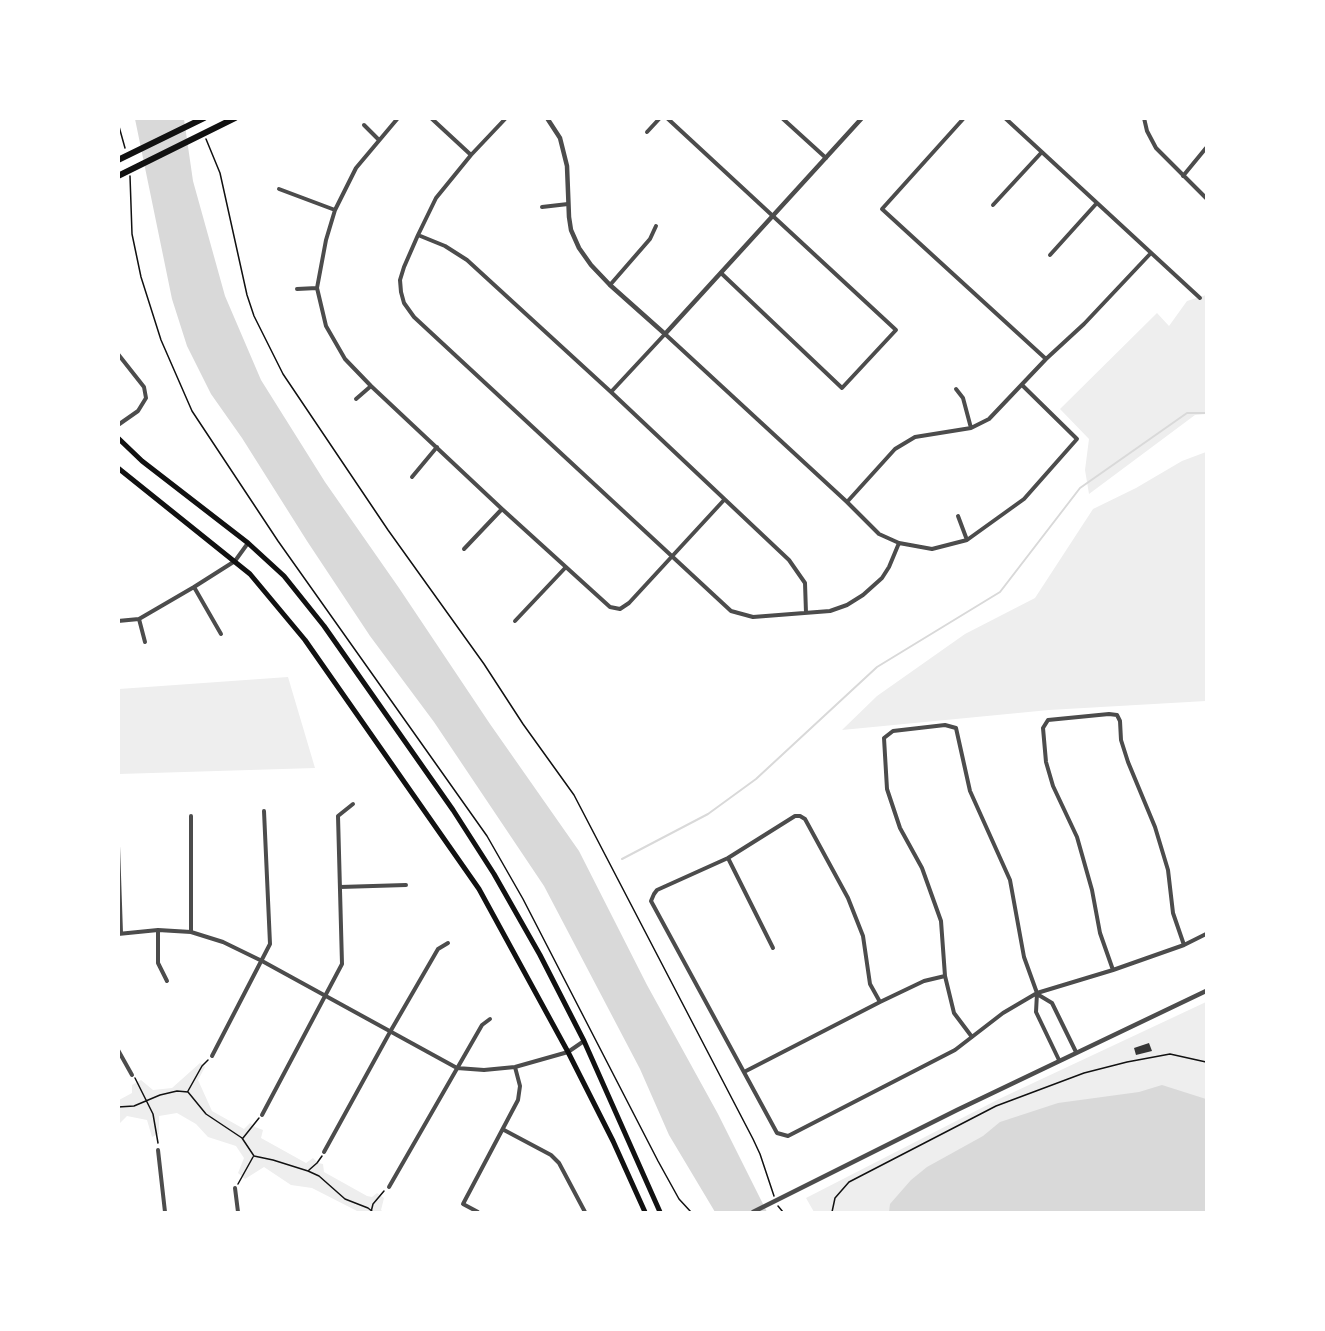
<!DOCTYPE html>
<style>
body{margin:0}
#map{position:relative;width:1325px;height:1331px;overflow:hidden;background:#fff;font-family:Manrope,sans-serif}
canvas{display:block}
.frame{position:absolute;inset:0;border:120px solid #fff;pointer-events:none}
</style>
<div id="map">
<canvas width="1325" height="1331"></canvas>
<div class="frame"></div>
</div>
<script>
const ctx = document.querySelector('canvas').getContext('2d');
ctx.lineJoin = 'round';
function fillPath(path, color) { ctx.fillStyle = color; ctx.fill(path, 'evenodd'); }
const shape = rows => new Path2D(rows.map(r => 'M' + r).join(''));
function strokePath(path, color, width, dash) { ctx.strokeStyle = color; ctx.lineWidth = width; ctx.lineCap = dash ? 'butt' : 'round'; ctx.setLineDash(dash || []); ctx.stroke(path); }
fillPath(shape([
 [1206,295,1206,414,1195,415,1089,494,1085,470,1089,439,1060,409,1157,313,1169,326,1187,301],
 [1206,452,1206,701,1049,710,842,730,877,696,965,634,1035,598,1093,509,1136,488,1182,461],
 [288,677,315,768,119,774,119,689],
 [1206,1002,1206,1212,814,1212,806,1198,999,1099],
 [200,1063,205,1067,198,1080,212,1111,244,1129,250,1123,255,1127,263,1130,261,1138,306,1163,313,1158,318,1163,323,1164,324,1172,367,1196,372,1197,377,1193,384,1198,381,1210,383,1212,359,1212,312,1188,291,1185,264,1167,245,1179,238,1173,244,1158,236,1146,208,1137,196,1124,177,1113,159,1116,159,1134,152,1137,147,1120,127,1116,119,1124,119,1100,132,1093,132,1085,141,1080,153,1090,172,1088]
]), '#eee');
fillPath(shape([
 [135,119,184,119,193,181,225,296,261,380,325,482,399,588,490,724,579,851,647,985,718,1114,767,1212,715,1212,669,1135,640,1069,544,886,434,722,370,636,307,541,242,438,211,394,187,346,172,299],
 [1162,1085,1206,1099,1206,1212,889,1212,890,1204,911,1180,927,1167,983,1136,1000,1122,1058,1103,1139,1092]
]), '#d9d9d9');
strokePath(shape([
 [622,859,708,814,756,779,877,667,1000,592,1080,488,1187,413,1206,413]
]), '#d9d9d9', 2);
fillPath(shape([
 [1149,1043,1152,1051,1136,1055,1134,1048]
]), '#353535');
strokePath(shape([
 [118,123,125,148],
 [206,139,220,173,247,295,254,316,283,374,388,530,484,664,523,724,574,795,753,1139,760,1154,774,1196],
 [130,176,132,234,141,277,161,340,192,411,278,541,487,836,523,899,658,1161,679,1199,691,1212],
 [135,1078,153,1114,158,1143],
 [188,1091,202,1066,208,1060],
 [118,1107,134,1106,160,1095,177,1091,188,1092,206,1114,242,1138,254,1156,273,1160,308,1171,319,1176,345,1199,368,1208,373,1212],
 [243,1138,259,1118],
 [309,1170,317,1163,322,1156],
 [238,1184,253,1157],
 [778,1206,783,1212],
 [371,1212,373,1204,384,1191],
 [832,1212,835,1198,849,1182,996,1106,1084,1073,1127,1062,1170,1054,1206,1062]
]), '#111', 1.5);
strokePath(shape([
 [398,118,356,168,335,210,326,240,317,288,326,326,345,359,371,386,502,509,610,607,620,609,629,603,724,500],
 [431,118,471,155],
 [506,118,471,155,436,198,418,235,404,267,400,280,401,292,404,303,414,317,731,611,753,617,830,611,847,605,863,595,882,578,889,567,899,543],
 [667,118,896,330,842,388,721,273],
 [782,118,826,158],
 [964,118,882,209,1046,359],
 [1005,118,1200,298],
 [1144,118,1147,131,1156,148,1206,198],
 [364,125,379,140],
 [647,132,660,118],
 [1183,176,1206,148],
 [279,189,335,210],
 [993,205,1041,153],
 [542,207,568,204],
 [418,235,445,246,467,260,611,392,789,560,805,583,806,613],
 [1050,255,1096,204],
 [610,285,650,239,656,226],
 [297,289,317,288],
 [118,354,144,387,146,398,138,411,118,425],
 [956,389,963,398,971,428],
 [611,392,665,334,847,502,879,534,899,543,932,549,967,540,1024,499,1077,439,1022,385],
 [356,399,371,386],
 [412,477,437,447],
 [847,502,895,449,915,437,971,428,989,419,1046,359,1084,324,1150,254],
 [958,516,967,540],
 [464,549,502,509],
 [194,587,221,634],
 [139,619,145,642],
 [118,621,139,619,194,587,235,561,248,543],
 [515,621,566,567],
 [191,816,191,932],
 [118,846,121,933],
 [728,858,773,948],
 [340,887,406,885],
 [158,930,158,963,167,981],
 [118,934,158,930,191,932,223,942,262,961,457,1068,484,1070,515,1067,568,1052,584,1041],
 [1113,970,1100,933,1092,890,1077,837,1053,786,1046,762,1043,728,1048,720,1109,714,1117,715,1120,721,1121,740,1128,762,1155,827,1168,870,1173,913,1184,945],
 [1037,994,1052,1003,1076,1052],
 [880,1002,870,984,863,936,848,898,805,819,800,816,795,816,728,858,657,890,654,894,651,901,777,1133,788,1136,955,1050,1003,1013,1037,993,1113,970,1184,945,1206,934],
 [972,1037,954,1013,945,976,941,921,922,868,900,828,887,789,884,738,893,731,945,725,956,728,970,791,1010,880,1024,957,1037,993,1036,1012,1059,1060],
 [118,1050,132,1075],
 [212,1056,270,944,264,811],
 [744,1072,880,1002,924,981,945,976],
 [262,1115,342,964,338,816,353,804],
 [504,1130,551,1155,559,1163,585,1212],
 [158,1150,165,1212],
 [324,1152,390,1032,438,949,448,943],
 [389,1187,482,1025,490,1019],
 [235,1188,238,1212],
 [478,1212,463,1204,518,1100,520,1086,515,1067]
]), '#4c4c4c', 4);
strokePath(shape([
 [547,118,560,138,567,166,569,217,571,230,579,248,591,265,610,285,665,334,862,118],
 [753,1212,957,1110,1206,991]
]), '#4c4c4c', 4.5);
strokePath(shape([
 [118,438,142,461,248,543,284,576,324,626,453,810,494,874,540,955,584,1041,660,1212],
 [118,468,250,574,305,640,479,889,568,1052,613,1141,645,1212]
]), '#111', 5);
strokePath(shape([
 [118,160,204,118],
 [118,176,235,118]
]), '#111', 6);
</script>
